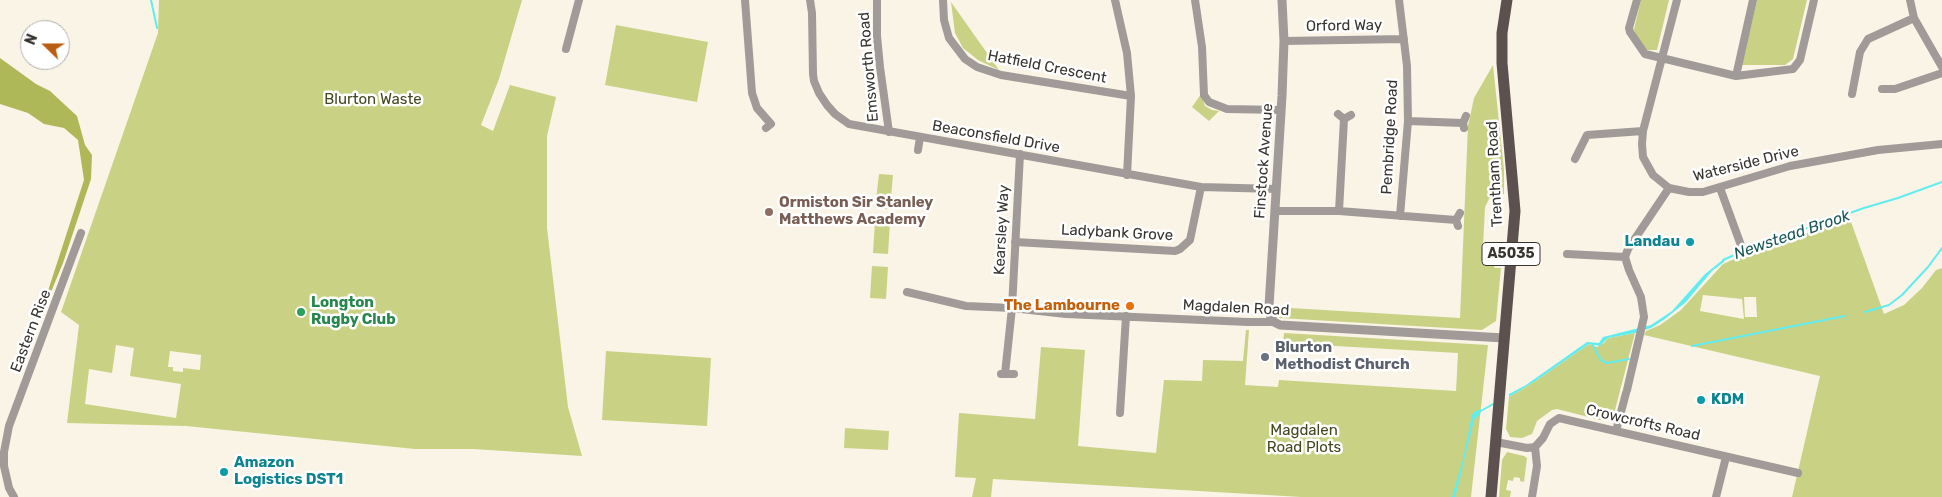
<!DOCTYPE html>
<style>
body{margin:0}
#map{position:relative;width:1942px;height:497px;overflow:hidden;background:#f9f4e6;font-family:Rubik,sans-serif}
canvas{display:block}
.north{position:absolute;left:20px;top:20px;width:50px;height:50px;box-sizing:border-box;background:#fff;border:1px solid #afaeac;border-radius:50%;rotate:292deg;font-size:14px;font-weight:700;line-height:20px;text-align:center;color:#373530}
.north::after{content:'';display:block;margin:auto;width:18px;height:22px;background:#bb5d10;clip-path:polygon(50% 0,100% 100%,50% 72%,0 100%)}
</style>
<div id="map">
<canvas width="1942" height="497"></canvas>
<div class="north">N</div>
</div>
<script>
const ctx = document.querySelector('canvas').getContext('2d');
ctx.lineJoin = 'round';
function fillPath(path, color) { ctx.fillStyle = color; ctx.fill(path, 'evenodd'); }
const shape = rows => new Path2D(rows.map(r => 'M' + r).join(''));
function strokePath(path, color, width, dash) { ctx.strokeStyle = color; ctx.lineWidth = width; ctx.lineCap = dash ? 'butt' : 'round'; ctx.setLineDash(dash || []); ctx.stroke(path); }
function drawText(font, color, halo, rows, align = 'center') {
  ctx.font = font + ' Rubik,sans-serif'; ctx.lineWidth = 5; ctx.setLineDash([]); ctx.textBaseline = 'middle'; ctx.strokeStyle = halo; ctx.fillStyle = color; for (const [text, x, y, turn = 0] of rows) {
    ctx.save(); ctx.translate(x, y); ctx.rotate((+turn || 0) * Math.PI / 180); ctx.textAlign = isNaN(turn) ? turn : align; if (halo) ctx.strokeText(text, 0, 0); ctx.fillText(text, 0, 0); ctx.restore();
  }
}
fillPath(shape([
 [159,0,522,0,499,79,481,125,493,131,510,85,556,97,547,136,547,228,568,407,582,456,473,449,415,449,186,426,67,423,79,325,61,312,158,33],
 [116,345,134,348,130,376,181,384,176,418,85,404,89,369,112,373],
 [170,351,201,355,200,370,183,368,183,372,173,371,173,367,168,367],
 [1641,0,1669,0,1657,50,1647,50,1635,36,1634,29],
 [1757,0,1807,0,1793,59,1785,65,1742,65],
 [951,2,999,70,978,60,963,48,955,33],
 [616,25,708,42,697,102,605,85],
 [1493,65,1504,170,1504,194,1492,193,1485,207,1483,247,1495,268,1501,268,1496,321,1482,330,1280,318,1276,315,1273,307,1460,318,1468,126,1474,98],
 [1201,94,1205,106,1212,110,1219,111,1209,121,1192,107],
 [879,174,893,175,890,209,875,208],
 [1850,219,1884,314,1904,305,1922,288,1936,270,1942,268,1942,497,1792,497,1820,376,1644,335,1646,331,1660,325,1681,310,1723,264,1748,253],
 [1703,295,1742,299,1744,319,1700,311],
 [1744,297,1756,297,1757,317,1745,317],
 [875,221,890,222,888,254,873,253],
 [872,266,888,267,886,299,870,298],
 [1246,330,1249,330,1245,385,1278,387,1279,380,1456,391,1458,353,1283,343,1284,333,1488,345,1471,497,1301,497,993,479,991,497,972,497,976,478,955,477,959,413,1035,419,1041,347,1085,350,1078,446,1156,453,1164,380,1202,381,1203,360,1243,361],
 [1635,333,1614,414,1609,420,1600,420,1557,409,1552,410,1537,421,1532,434,1522,438,1510,437,1506,429,1509,397,1534,382,1586,346,1589,344,1597,347,1604,343,1608,338],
 [606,351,711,358,707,426,602,420],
 [845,428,889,431,888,450,844,448],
 [1507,452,1524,456,1527,458,1524,482,1520,481,1520,478,1514,477,1513,481,1508,480,1506,490,1511,491,1510,497,1499,497,1502,460]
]), '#c9d284');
fillPath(shape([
 [0,58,36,84,50,91,77,116,85,145,92,155,91,179,63,263,48,299,45,300,84,180,78,140,64,128,44,124,28,113,0,104]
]), '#aeb859');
fillPath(shape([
 [1725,258,1724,262,1712,271,1686,302,1665,319,1651,328,1635,333,1608,338,1600,346,1589,344,1586,346,1534,382,1509,397,1509,394,1526,385,1587,342,1599,343,1603,337,1651,325,1672,311,1705,274],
 [1481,409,1480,414,1474,420,1457,490,1455,497,1452,497,1463,459,1472,415,1474,412]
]), '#61edf0');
strokePath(shape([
 [151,0,157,28],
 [1723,260,1748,249,1864,208,1898,198,1942,182],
 [1865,312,1889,305,1902,295,1928,267,1942,248],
 [1592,344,1601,360,1607,363,1629,359],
 [1692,346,1845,316],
 [1479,412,1495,403]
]), '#61edf0', 2);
strokePath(shape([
 [745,0,752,93,757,108,771,124,766,128],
 [810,0,812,13,813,74,814,81,819,93,827,105,835,114,849,124,1201,187,1276,189],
 [877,0,877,36,880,67,889,132],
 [943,0,944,20,949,38,965,59,977,67,1001,75,1131,96],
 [1115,0,1127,53,1131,96,1127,175],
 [1195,0,1202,47,1204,95,1209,102,1227,109,1280,110],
 [1399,0,1407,66,1408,121,1400,216],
 [1637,0,1629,28,1630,32,1645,54,1736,76,1793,69,1800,60,1814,0],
 [1677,0,1643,131,1642,144,1643,157,1653,175,1669,188,1689,192,1703,192,1790,166,1878,150,1942,144],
 [1910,0,1914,18,1942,67],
 [1284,41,1404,39],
 [566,49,579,0],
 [1736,76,1753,0],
 [1882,89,1895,89,1942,73],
 [1852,94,1860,52,1868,39,1914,18],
 [1338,114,1344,119,1351,115],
 [1408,121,1463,123],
 [1464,128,1463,123,1466,116],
 [918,150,920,137],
 [1575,159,1587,135,1643,131],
 [1720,188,1742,248],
 [1275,211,1339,211,1456,220],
 [1339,211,1344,119],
 [1458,226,1456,220,1460,213],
 [1015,242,1175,251,1180,249,1190,240,1201,187],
 [1567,254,1625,257],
 [1625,257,1629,270,1641,297,1644,317,1627,390],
 [1625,257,1628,249,1669,188],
 [907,292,966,306,1012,308,1066,314,1248,322,1274,322],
 [1001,374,1014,374],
 [1005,374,1012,308,1020,154],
 [1120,413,1126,316],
 [1616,431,1626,393],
 [1496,442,1527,448,1535,447,1543,438,1550,424,1559,418,1798,473],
 [14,497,9,488,4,466,4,452,9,426,81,233],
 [1532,497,1537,466,1535,447],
 [1716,497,1726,457]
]), '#a09a98', 8);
strokePath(shape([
 [1282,0,1284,41,1282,96,1269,306,1270,315,1274,322,1280,325,1504,338]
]), '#a09a98', 9);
strokePath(shape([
 [1491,497,1515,211,1502,63,1502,33,1507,0]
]), '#5c514e', 11);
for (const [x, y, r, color] of [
 [769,212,5,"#8d6e63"],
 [1690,242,5,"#0f9aa8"],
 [1130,306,5,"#e8710a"],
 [301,312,5,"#2e9e5b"],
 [1265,357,5,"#6b7280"],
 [1701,400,5,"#0f9aa8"],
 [224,472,5,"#0f9aa8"]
]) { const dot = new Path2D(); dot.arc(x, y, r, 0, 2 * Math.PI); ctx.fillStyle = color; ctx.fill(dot); strokePath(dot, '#fff', 2); }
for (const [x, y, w] of [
 [1511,254,58]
]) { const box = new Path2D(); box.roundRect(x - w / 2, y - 11.5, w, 23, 4); ctx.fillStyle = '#fff'; ctx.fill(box); strokePath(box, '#373530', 1); }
drawText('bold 14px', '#373530', null, [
 ["A5035",1511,254]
]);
drawText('15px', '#373530', '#fff', [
 ["Orford Way",1344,26,-1],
 ["Emsworth Road",869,67,-95],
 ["Hatfield Crescent",1047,67,11],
 ["Beaconsfield Drive",996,137,10],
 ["Pembridge Road",1390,137,-87],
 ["Finstock Avenue",1264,161,-86],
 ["Waterside Drive",1746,164,-14],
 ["Trentham Road",1495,174,-93],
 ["Kearsley Way",1002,230,-87],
 ["Ladybank Grove",1117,233,3],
 ["Magdalen Road",1236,308,3],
 ["Eastern Rise",31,331,-69],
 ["Crowcrofts Road",1643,423,13]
]);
drawText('15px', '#444820', '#fff', [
 ["Blurton Waste",373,100],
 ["Magdalen",1304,431],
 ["Road Plots",1304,448]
]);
drawText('bold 15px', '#785e54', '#fff', [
 ["Ormiston Sir Stanley",779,203],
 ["Matthews Academy",779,220]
], 'left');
drawText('bold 15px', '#0d838f', '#fff', [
 ["Landau",1680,242,"right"],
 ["KDM",1711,400],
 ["Amazon",234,463],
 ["Logistics DST1",234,480]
], 'left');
drawText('bold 15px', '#27864d', '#fff', [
 ["Longton",311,303],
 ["Rugby Club",311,320]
], 'left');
drawText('bold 15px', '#c56008', '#fff', [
 ["The Lambourne",1120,306]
], 'right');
drawText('bold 15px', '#5b616d', '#fff', [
 ["Blurton",1275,348],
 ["Methodist Church",1275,365]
], 'left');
drawText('italic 16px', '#1b5758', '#fff', [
 ["Newstead Brook",1792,235,-19]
]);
</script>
